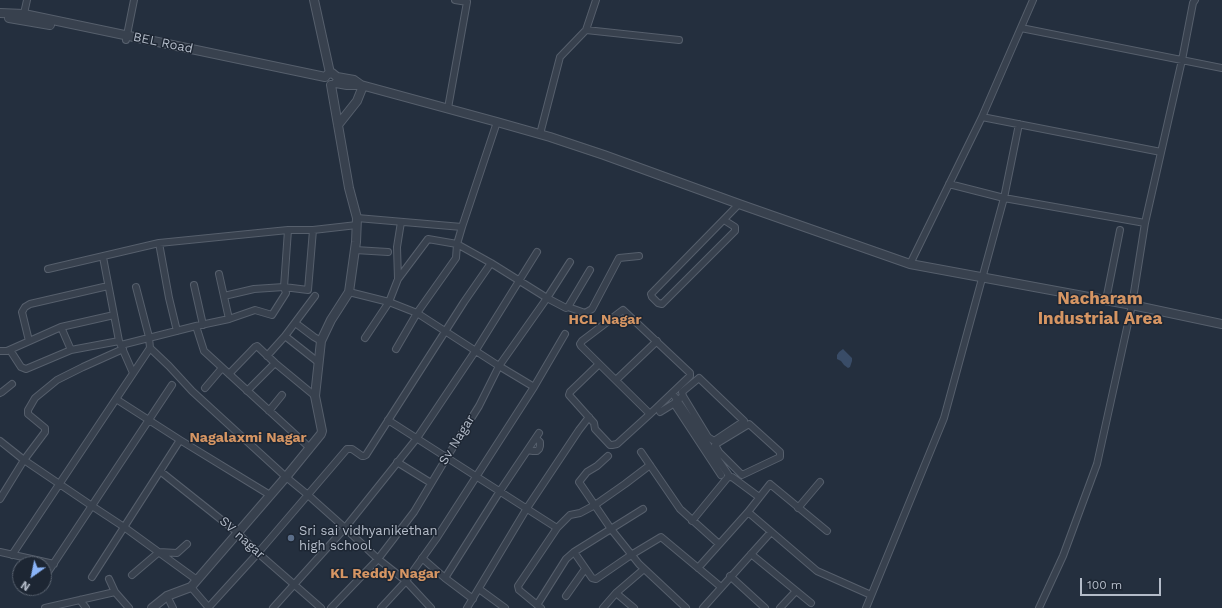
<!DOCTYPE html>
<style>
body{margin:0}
#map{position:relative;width:1222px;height:608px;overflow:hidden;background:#242f3e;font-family:"Work Sans",sans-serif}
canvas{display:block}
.north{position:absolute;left:12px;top:556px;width:40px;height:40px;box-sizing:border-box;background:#1d2633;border:1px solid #59626f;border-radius:50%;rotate:213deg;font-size:11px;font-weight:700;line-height:16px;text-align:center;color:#b4bcc9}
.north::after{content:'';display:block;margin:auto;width:14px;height:18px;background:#8ab4f8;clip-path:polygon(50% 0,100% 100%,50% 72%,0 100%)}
.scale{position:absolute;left:1080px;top:578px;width:81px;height:18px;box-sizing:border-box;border:2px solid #b4bcc9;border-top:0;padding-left:5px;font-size:12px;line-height:14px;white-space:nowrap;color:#b4bcc9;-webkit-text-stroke:3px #1d2633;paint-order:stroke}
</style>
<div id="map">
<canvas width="1222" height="608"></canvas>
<div class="north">N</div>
<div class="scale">100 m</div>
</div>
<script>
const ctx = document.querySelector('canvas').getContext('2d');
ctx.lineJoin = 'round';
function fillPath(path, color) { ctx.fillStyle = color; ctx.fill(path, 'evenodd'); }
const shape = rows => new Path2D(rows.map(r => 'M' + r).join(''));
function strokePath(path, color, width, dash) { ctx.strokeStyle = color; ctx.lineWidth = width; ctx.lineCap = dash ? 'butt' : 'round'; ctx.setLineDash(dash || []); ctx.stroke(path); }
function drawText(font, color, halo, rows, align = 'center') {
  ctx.font = font + ' "Work Sans",sans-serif'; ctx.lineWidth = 3; ctx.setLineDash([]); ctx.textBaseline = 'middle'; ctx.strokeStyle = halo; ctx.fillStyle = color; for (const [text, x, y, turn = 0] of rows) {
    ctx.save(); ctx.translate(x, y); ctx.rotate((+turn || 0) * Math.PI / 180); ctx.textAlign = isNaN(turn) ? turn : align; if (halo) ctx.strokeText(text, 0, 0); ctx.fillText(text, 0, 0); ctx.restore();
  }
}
fillPath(shape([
 [843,349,852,358,852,361,850,367,848,368,844,365,841,361,837,359,837,355,839,352]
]), '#394c67');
const minor = shape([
 [23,18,27,0],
 [1021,28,1222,68],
 [586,30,679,40],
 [126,40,134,0],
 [448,108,467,2,455,0],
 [982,117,1161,152],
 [540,134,560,57,586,30,596,0],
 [949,184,1004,198,1145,223],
 [357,218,462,227,497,122],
 [724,220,735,227,735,231,662,304,658,303,652,297,651,294,739,204],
 [159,243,169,298,177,331],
 [355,250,388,252],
 [103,257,119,341,133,373],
 [910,264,982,117,1033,0],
 [48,269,159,243,288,230,313,230,357,225],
 [219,274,229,319],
 [398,279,397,247,401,222],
 [194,285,203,325],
 [136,287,149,337,150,348,169,366,192,391,286,477,308,495,345,528,378,559,406,581,431,608],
 [349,292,389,302,417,313,499,366,534,387],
 [224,296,254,289,284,287,308,290,313,230],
 [315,296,285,336,318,362],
 [1106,300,1120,230],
 [568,307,585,313,592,309,619,258,639,256],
 [298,325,314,337,321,341],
 [196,326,204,351,310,448],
 [365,338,389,302,398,279,428,239,457,244,491,263,547,298,566,308,568,307,590,270],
 [29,341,22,312,25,307,30,304,108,286],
 [121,345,196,326,229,319,255,310,272,315,286,293,284,287,288,230],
 [396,349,417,313,456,258,457,244,462,227],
 [10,350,21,367,26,369,71,350,61,327],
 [71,350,119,341],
 [0,351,7,351,61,327,114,315],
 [267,356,285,336],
 [599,364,570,392,569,395,594,423,595,429,610,445,612,445,617,444,650,414,690,376,690,373,623,310,582,341,580,344,581,346,650,414],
 [229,374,255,347,257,346,275,363,315,396],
 [616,380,657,341],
 [205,388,222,368],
 [247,391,275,363],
 [0,393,2,392,12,384],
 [683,396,682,392,699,378,744,421,714,441,708,437],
 [675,397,730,477],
 [116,399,180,440,270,495],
 [269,411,282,395],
 [660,412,673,404,675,405,698,440,708,437,683,396,673,404],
 [388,420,557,528],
 [698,440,721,475],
 [0,441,24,460,92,506,124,527,197,580],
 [528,450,533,451,537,451,539,449,540,446,540,442,536,438],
 [641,452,680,509,719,544],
 [715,455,719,452,742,475,780,457,780,452,749,424,716,444,715,445,719,452],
 [608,456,597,466,587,472,579,482,611,529,639,564,686,608],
 [397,462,431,483],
 [160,471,238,533,258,553,321,608],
 [0,499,24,460,45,432,45,428,28,414,28,410,35,398,57,380,83,367,123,349],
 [798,508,820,482],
 [748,512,817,571,871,595],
 [692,521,728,477,732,477,759,497],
 [0,552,54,564],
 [574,552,592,578,596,579,631,555,661,537,721,587],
 [751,554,811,603],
 [12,555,150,348],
 [422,558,445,578,473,599],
 [698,568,748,512,770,484,827,531],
 [132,575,159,552,177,553,187,544],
 [730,576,765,608],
 [92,577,180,440],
 [44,578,172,385],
 [445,578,500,491,539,433],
 [109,579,115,592],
 [191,587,209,608],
 [479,589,505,608],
 [616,593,634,608],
 [167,596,173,608],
 [566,596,585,569],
 [80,600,86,608],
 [537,605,566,559,574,552,643,509],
 [45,608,115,592,129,608],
 [208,608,258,553,347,449,352,449,362,456,364,456,366,455,464,302,491,263],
 [273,608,345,528,417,438,476,350,537,252],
 [331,608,378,559,414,512,447,457,479,406,499,366,547,298,570,262],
 [381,608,406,581,436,539,534,387,565,334],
 [467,608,527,508,579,430,589,417],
 [541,608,519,590,518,586,557,528,570,515,580,513,595,505,625,484,650,465],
 [603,608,616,593,644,569],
 [703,608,771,532],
 [780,608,796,591],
 [866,608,944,418,1004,198,1019,124],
 [1039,608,1063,556,1097,464,1132,305,1145,223,1182,60,1193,3,1195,0]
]);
const tertiary = shape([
 [314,0,330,73],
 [0,13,24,14,325,77],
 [9,18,50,25],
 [326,76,328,74,332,73,337,77,354,80,361,85],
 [336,83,347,85,361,85,497,122,550,137,604,155,739,204,910,264,1132,305,1222,324],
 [338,125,357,101,363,86],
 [152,608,167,596,191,587,197,580,286,477,321,434,322,431,315,396,321,341,331,320,349,292,356,242,357,218,349,188,331,85]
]);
strokePath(minor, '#565f6c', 8);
strokePath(tertiary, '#565f6c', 10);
strokePath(minor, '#38414e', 6);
strokePath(tertiary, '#38414e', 8);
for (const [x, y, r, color] of [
 [291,538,4,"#5c6f8a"]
]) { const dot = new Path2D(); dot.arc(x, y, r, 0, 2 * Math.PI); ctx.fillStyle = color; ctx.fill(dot); strokePath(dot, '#1d2633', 1.5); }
drawText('13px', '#b4bcc9', '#1d2633', [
 ["BEL Road",163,43,12],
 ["Sv Nagar",457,440,-58],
 ["SV nagar",242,538,42]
]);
drawText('13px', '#b4bcc9', '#1d2633', [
 ["Sri sai vidhyanikethan",299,531],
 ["high school",299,546]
], 'left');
drawText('bold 14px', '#d59563', '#1d2633', [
 ["HCL Nagar",605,320],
 ["Nagalaxmi Nagar",248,438],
 ["KL Reddy Nagar",385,574]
]);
drawText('bold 17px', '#d59563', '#1d2633', [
 ["Nacharam",1100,299],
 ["Industrial Area",1100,319]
]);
</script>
